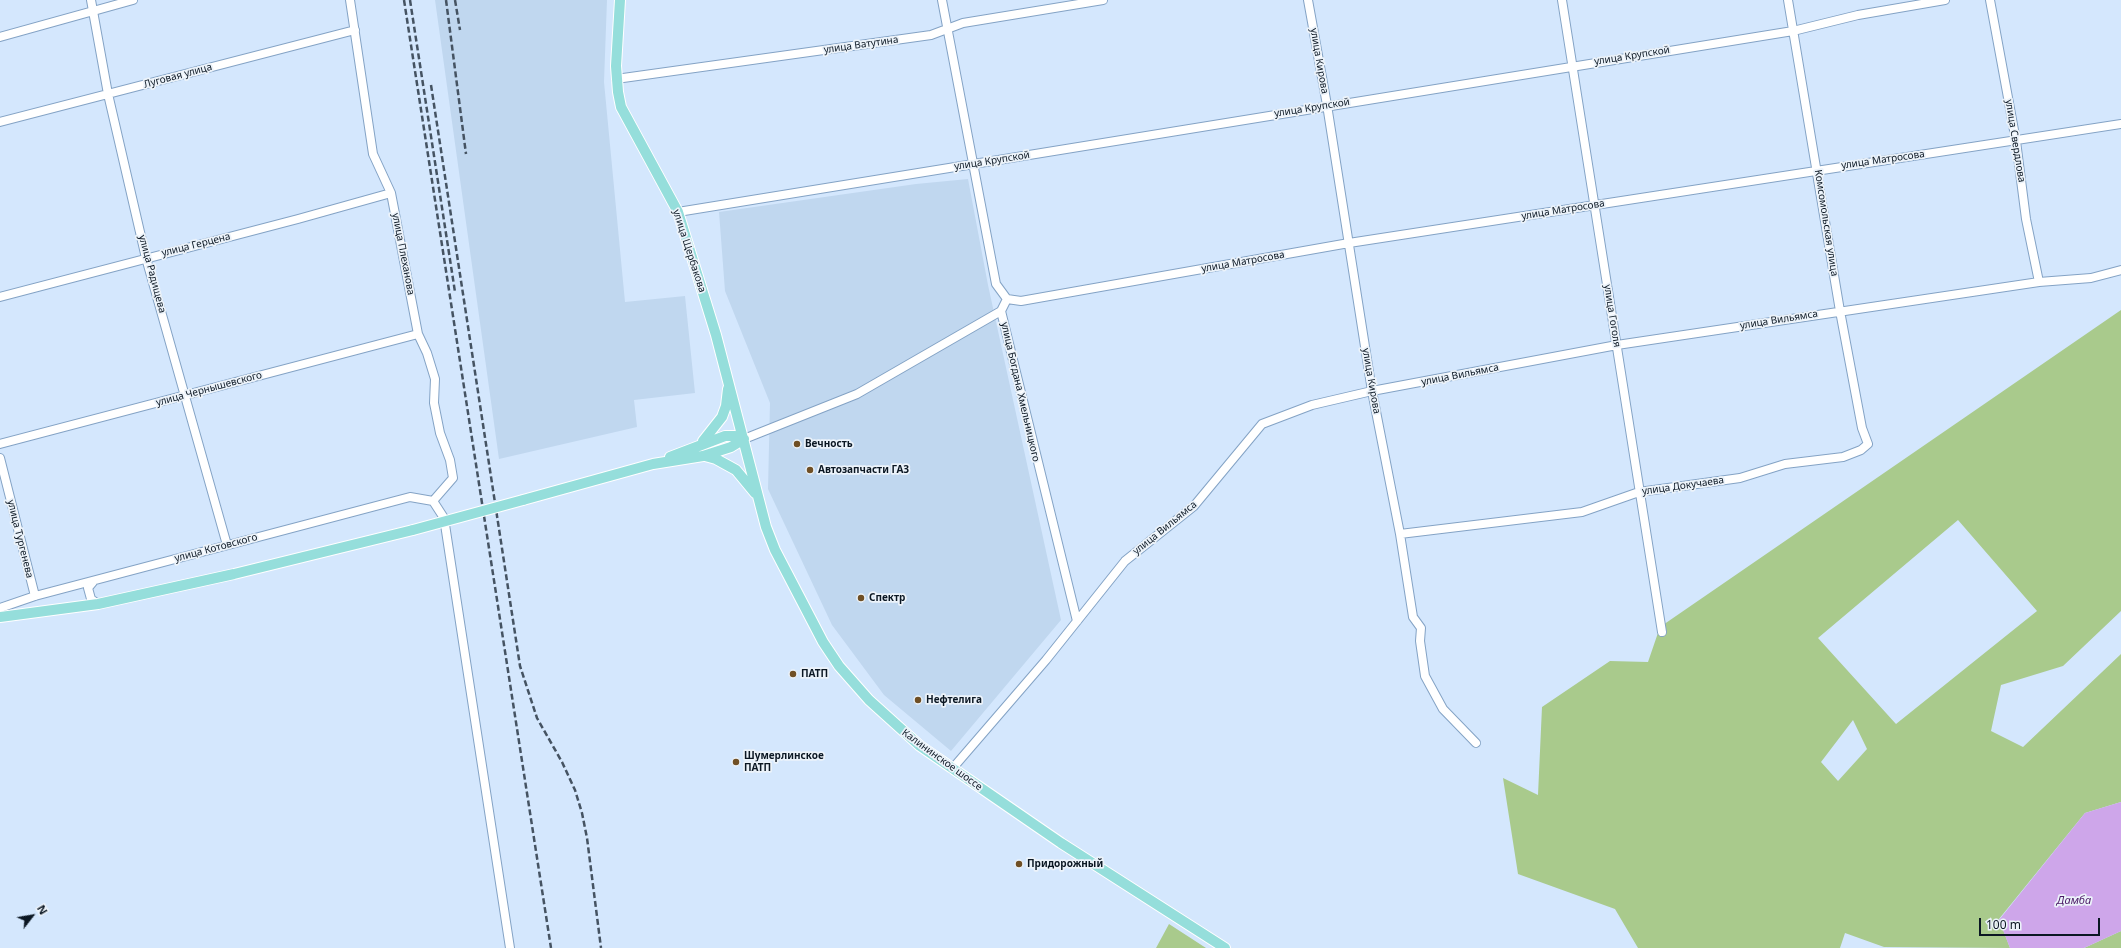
<!DOCTYPE html>
<meta charset="utf-8">
<style>
body{margin:0}
#map{position:relative;width:2121px;height:948px;overflow:hidden;background:#d4e7fd;font-family:"Noto Sans",sans-serif}
canvas{display:block}
.north{position:absolute;left:12px;top:896px;width:40px;height:40px;-webkit-text-stroke:3px #ecf3fa;paint-order:stroke;rotate:59deg;font-size:11px;font-weight:700;line-height:16px;text-align:center;color:#0b1723}
.north::after{content:'';display:block;margin:auto;width:14px;height:18px;background:#0b1723;clip-path:polygon(50% 0,100% 100%,50% 72%,0 100%)}
.scale{position:absolute;left:1979px;top:918px;width:121px;height:18px;box-sizing:border-box;border:2px solid #0b1723;border-top:0;padding-left:5px;font-size:12px;line-height:14px;white-space:nowrap;color:#0b1723;-webkit-text-stroke:3px #ecf3fa;paint-order:stroke}
</style>
<div id="map">
<canvas width="2121" height="948"></canvas>
<div class="north">N</div>
<div class="scale">100 m</div>
</div>
<script>
const ctx = document.querySelector('canvas').getContext('2d');
ctx.lineJoin = 'round';
function fillPath(path, color) { ctx.fillStyle = color; ctx.fill(path, 'evenodd'); }
const shape = rows => new Path2D(rows.map(r => 'M' + r).join(''));
function strokePath(path, color, width, dash) { ctx.strokeStyle = color; ctx.lineWidth = width; ctx.lineCap = dash ? 'butt' : 'round'; ctx.setLineDash(dash || []); ctx.stroke(path); }
function drawText(font, color, halo, rows, align = 'center') {
  ctx.font = font + ' "Noto Sans",sans-serif'; ctx.lineWidth = 3.5; ctx.setLineDash([]); ctx.textBaseline = 'middle'; ctx.strokeStyle = halo; ctx.fillStyle = color; for (const [text, x, y, turn = 0] of rows) {
    ctx.save(); ctx.translate(x, y); ctx.rotate((+turn || 0) * Math.PI / 180); ctx.textAlign = isNaN(turn) ? turn : align; if (halo) ctx.strokeText(text, 0, 0); ctx.fillText(text, 0, 0); ctx.restore();
  }
}
fillPath(shape([
 [435,0,607,0,604,82,625,302,685,296,695,393,634,400,637,427,499,459],
 [968,179,988,285,1061,620,951,751,884,695,832,625,768,489,770,403,725,291,719,212,916,184]
]), '#c0d7ef');
fillPath(shape([
 [2121,310,2121,611,2063,666,2001,685,1991,731,2023,747,2121,654,2121,802,2085,813,1999,919,2010,948,1884,947,1845,933,1840,948,1638,948,1615,909,1518,874,1503,778,1538,795,1542,707,1610,661,1648,662,1660,627],
 [1958,520,2037,611,1896,724,1818,638],
 [1853,720,1867,749,1838,781,1821,762],
 [1169,924,1206,948,1156,948],
 [2121,931,2121,948,2084,948]
]), '#a9ca8c');
fillPath(shape([
 [2121,802,2121,931,2084,948,2010,948,1999,920,2085,813]
]), '#cea6ea');
const minor = shape([
 [91,0,108,94,146,258,227,545],
 [350,0,373,154,391,193,418,334,427,353,435,379,434,403,440,433,450,460,453,478,433,501],
 [942,0,996,284,1007,299],
 [1308,0,1327,105,1372,391,1400,534,1413,617,1421,628,1420,641,1425,676,1443,709,1476,743],
 [1562,0,1662,632],
 [1990,0,2016,141,2026,219,2039,282],
 [0,37,133,0],
 [616,79,931,35,963,23,1103,0],
 [0,122,355,30],
 [678,212,1793,31,1858,15,1945,0],
 [0,297,298,219,391,193],
 [1007,299,1021,301,1349,243,2121,124],
 [1007,299,1001,311,1077,621],
 [744,439,857,394,1001,311],
 [0,444,418,334],
 [0,458,35,596],
 [433,501,444,518,510,948],
 [1400,534,1582,512,1639,492,1740,478,1785,464,1843,457,1861,450,1868,444,1862,428,1840,311,1788,0],
 [93,582,88,588,91,599,98,604],
 [0,608,35,596,410,497,433,501],
 [952,769,1046,660,1125,561,1194,506,1262,424,1312,405,1372,391,1617,345,2039,282,2091,278,2121,270]
]);
const major = shape([
 [620,0,616,66,618,92,621,107,678,212,716,335,766,527,775,550,823,642,839,666,869,700,920,746,1061,843,1225,948],
 [703,441,722,417,726,406,728,389],
 [705,456,716,459,736,470,755,493],
 [670,457,725,436,735,436,744,439],
 [523,500,653,464,703,456,731,447,744,439],
 [0,617,98,604,234,574,413,530]
]);
strokePath(minor, '#84a3c5', 10);
strokePath(major, '#fff', 12);
strokePath(minor, '#fff', 8);
strokePath(major, '#95dedb', 10);
strokePath(shape([
 [404,0,551,948],
 [410,0,455,292],
 [446,0,466,154],
 [455,0,460,30],
 [431,85,520,666,537,718,562,762,575,790,582,813,587,838,601,948]
]), '#455362', 2.5, [6, 3]);
const majorBridge = shape([
 [413,530,523,500]
]);
strokePath(majorBridge, '#fff', 12, []);
strokePath(majorBridge, '#95dedb', 10);
for (const [x, y, r, color] of [
 [797,444,4,"#6f4f25"],
 [810,470,4,"#6f4f25"],
 [861,598,4,"#6f4f25"],
 [793,674,4,"#6f4f25"],
 [918,700,4,"#6f4f25"],
 [736,762,4,"#6f4f25"],
 [1019,864,4,"#6f4f25"]
]) { const dot = new Path2D(); dot.arc(x, y, r, 0, 2 * Math.PI); ctx.fillStyle = color; ctx.fill(dot); strokePath(dot, '#ecf3fa', 1.5); }
drawText('10px', '#0b1723', '#ecf3fa', [
 ["улица Ватутина",861,45,-8],
 ["улица Крупской",1632,56,-9],
 ["улица Кирова",1319,61,80],
 ["Луговая улица",178,76,-15],
 ["улица Крупской",1312,108,-9],
 ["улица Свердлова",2015,141,81],
 ["улица Матросова",1883,160,-8],
 ["улица Крупской",992,161,-9],
 ["улица Матросова",1563,210,-9],
 ["Комсомольская улица",1826,223,81],
 ["улица Герцена",196,245,-14],
 ["улица Щербакова",689,251,72],
 ["улица Плеханова",403,254,79],
 ["улица Матросова",1243,262,-10],
 ["улица Радищева",152,274,75],
 ["улица Гоголя",1612,316,81],
 ["улица Вильямса",1779,320,-9],
 ["улица Вильямса",1460,375,-11],
 ["улица Кирова",1371,381,80],
 ["улица Чернышевского",209,389,-15],
 ["улица Богдана Хмельницкого",1020,392,77],
 ["улица Докучаева",1683,486,-8],
 ["улица Вильямса",1165,528,-39],
 ["улица Тургенева",20,539,76],
 ["улица Котовского",216,548,-15],
 ["Калининское шоссе",942,760,36]
]);
drawText('bold 10px', '#0b1723', '#ecf3fa', [
 ["Вечность",805,444],
 ["Автозапчасти ГАЗ",818,470],
 ["Спектр",869,598],
 ["ПАТП",801,674],
 ["Нефтелига",926,700],
 ["Шумерлинское",744,756],
 ["ПАТП",744,768],
 ["Придорожный",1027,864]
], 'left');
drawText('italic 11px', '#491664', '#ecf3fa', [
 ["Дамба",2074,901]
]);
</script>
